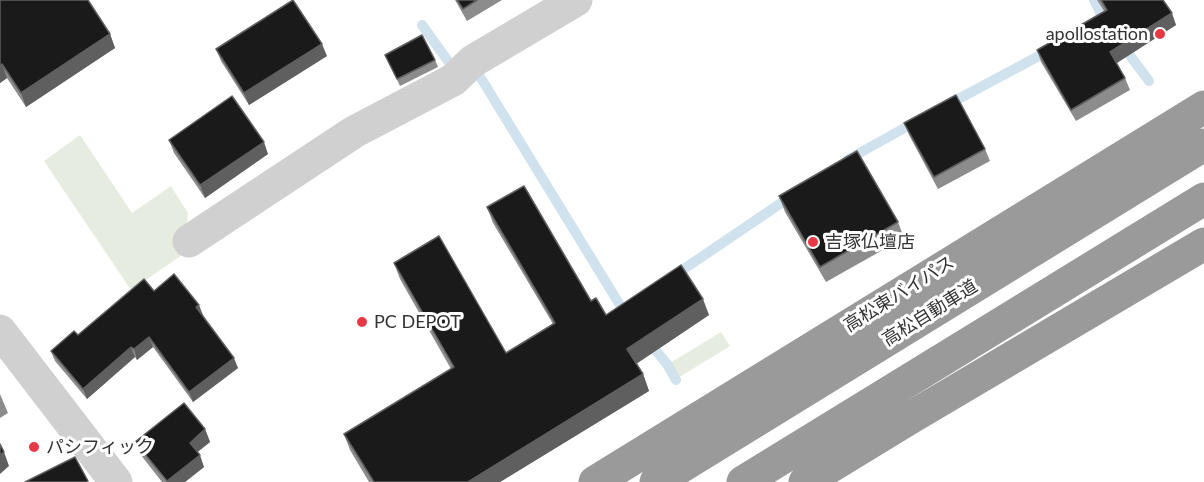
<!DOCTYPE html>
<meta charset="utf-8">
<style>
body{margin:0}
canvas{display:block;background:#fff}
</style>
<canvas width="1204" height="482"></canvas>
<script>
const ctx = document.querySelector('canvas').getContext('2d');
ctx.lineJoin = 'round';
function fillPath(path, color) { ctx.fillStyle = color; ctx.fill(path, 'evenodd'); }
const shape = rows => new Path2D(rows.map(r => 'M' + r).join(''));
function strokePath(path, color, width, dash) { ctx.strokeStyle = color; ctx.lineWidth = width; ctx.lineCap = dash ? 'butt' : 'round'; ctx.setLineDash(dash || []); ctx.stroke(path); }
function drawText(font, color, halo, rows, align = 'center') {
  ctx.font = font + ' Lato,"Noto Sans JP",sans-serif'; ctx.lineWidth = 6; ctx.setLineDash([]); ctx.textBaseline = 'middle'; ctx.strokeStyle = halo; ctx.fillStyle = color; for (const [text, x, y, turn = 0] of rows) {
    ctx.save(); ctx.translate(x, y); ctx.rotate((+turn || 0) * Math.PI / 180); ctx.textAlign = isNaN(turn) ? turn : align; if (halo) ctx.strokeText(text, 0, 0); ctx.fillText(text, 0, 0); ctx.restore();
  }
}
fillPath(shape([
 [80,135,132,213,171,186,188,213,185,253,131,290,44,161],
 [721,332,730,346,678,378,670,363]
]), '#e6ecdf');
strokePath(shape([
 [1094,0,1107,26],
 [422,25,448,61],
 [1122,45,1149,81],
 [476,70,626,315],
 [947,105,1052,49],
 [847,160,917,121],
 [672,277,793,195],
 [648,341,667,364,676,380]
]), '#cfe2ee', 10);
strokePath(shape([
 [189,241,354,132,453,80,473,61,576,0],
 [0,331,116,482]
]), '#d0d0d0', 33);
strokePath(shape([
 [595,482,1204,107],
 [656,482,1204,145],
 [743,482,1204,199],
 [805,482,910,418,1204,244]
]), '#9a9a9a', 33);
fillPath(shape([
 [0,0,110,34,115,48,26,107,7,78,0,83],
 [455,0,502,0,467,21],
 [1097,0,1163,0,1176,25,1117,63,1125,78,1130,90,1076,121,1041,62,1037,50,1104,11],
 [216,49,327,56,249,105,221,61],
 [385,55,435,60,438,67,400,86],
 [904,123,985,149,990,161,938,189,909,135],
 [169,140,268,154,205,198,174,153],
 [779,196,898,222,904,238,826,282,785,212],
 [487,207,606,315,709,315,636,364,643,374,649,391,500,482,369,482,350,450,344,434,451,369,400,279,394,263,506,353,553,324,493,223],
 [154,291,203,315,238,368,193,402,153,347,137,360,135,357,87,399,55,361,51,351],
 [0,394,8,413,0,418],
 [205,429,210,442,197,452,204,467,185,482,162,482,140,454,135,442]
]), '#8c8c8c');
fillPath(shape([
 [1172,13,1176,25,1115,64,1110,52],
 [110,34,115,48,26,107,21,93],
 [322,44,327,56,249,105,244,93],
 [2,64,7,78,0,83,0,66],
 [264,142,268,154,205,198,200,185],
 [703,299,709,315,633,366,627,349],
 [199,305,203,315,200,317,196,307],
 [149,337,153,347,137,360,134,349],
 [131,347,135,357,87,399,83,389],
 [234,358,238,368,193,402,189,392],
 [643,374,649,391,500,482,468,482],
 [205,429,210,442,194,455,190,443],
 [4,452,9,466,0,474,0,455],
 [200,455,204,467,185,482,167,482,167,481]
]), '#5f5f5f');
const building = shape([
 [0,0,88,0,110,34,21,93,2,64,0,66,0,0],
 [293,0,322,44,244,93,216,49,293,0],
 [457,0,477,0,463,9,457,0],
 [1101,0,1163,0,1172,13,1110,52,1125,78,1071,110,1037,50,1107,10,1101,0],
 [422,35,435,60,397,79,385,55,422,35],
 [956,95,985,149,934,177,904,123,956,95],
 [232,96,264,142,200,185,169,140,232,96],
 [857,151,898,222,820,267,779,196,857,151],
 [524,186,591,301,596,298,606,315,681,265,703,299,627,349,643,374,468,482,374,482,344,434,454,367,394,263,439,236,506,353,555,323,487,207,524,186],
 [174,274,199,305,196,307,234,358,189,392,149,337,134,349,131,347,83,389,51,351,74,331,78,335,144,279,154,291,174,274],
 [184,403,205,429,190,443,200,455,167,481,135,442,184,403],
 [0,444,4,452,0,455,0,444],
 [75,457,88,481,87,482,25,482,75,457]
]);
fillPath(building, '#1a1a1a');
strokePath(building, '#5f5f5f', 1.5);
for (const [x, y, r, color] of [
 [1160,34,6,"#e63946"],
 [813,242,6,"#e63946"],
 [362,322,6,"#e63946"],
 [34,447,6,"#e63946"]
]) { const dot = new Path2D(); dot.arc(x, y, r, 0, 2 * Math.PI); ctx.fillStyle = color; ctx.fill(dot); strokePath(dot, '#fff', 2); }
drawText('18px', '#333', '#fff', [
 ["apollostation",1148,34,"right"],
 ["吉塚仏壇店",825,242],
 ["PC DEPOT",374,322],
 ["パシフィック",46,447]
], 'left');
drawText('18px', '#333', '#fff', [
 ["高松東バイパス",899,294,-32],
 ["高松自動車道",930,313,-32]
]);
</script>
